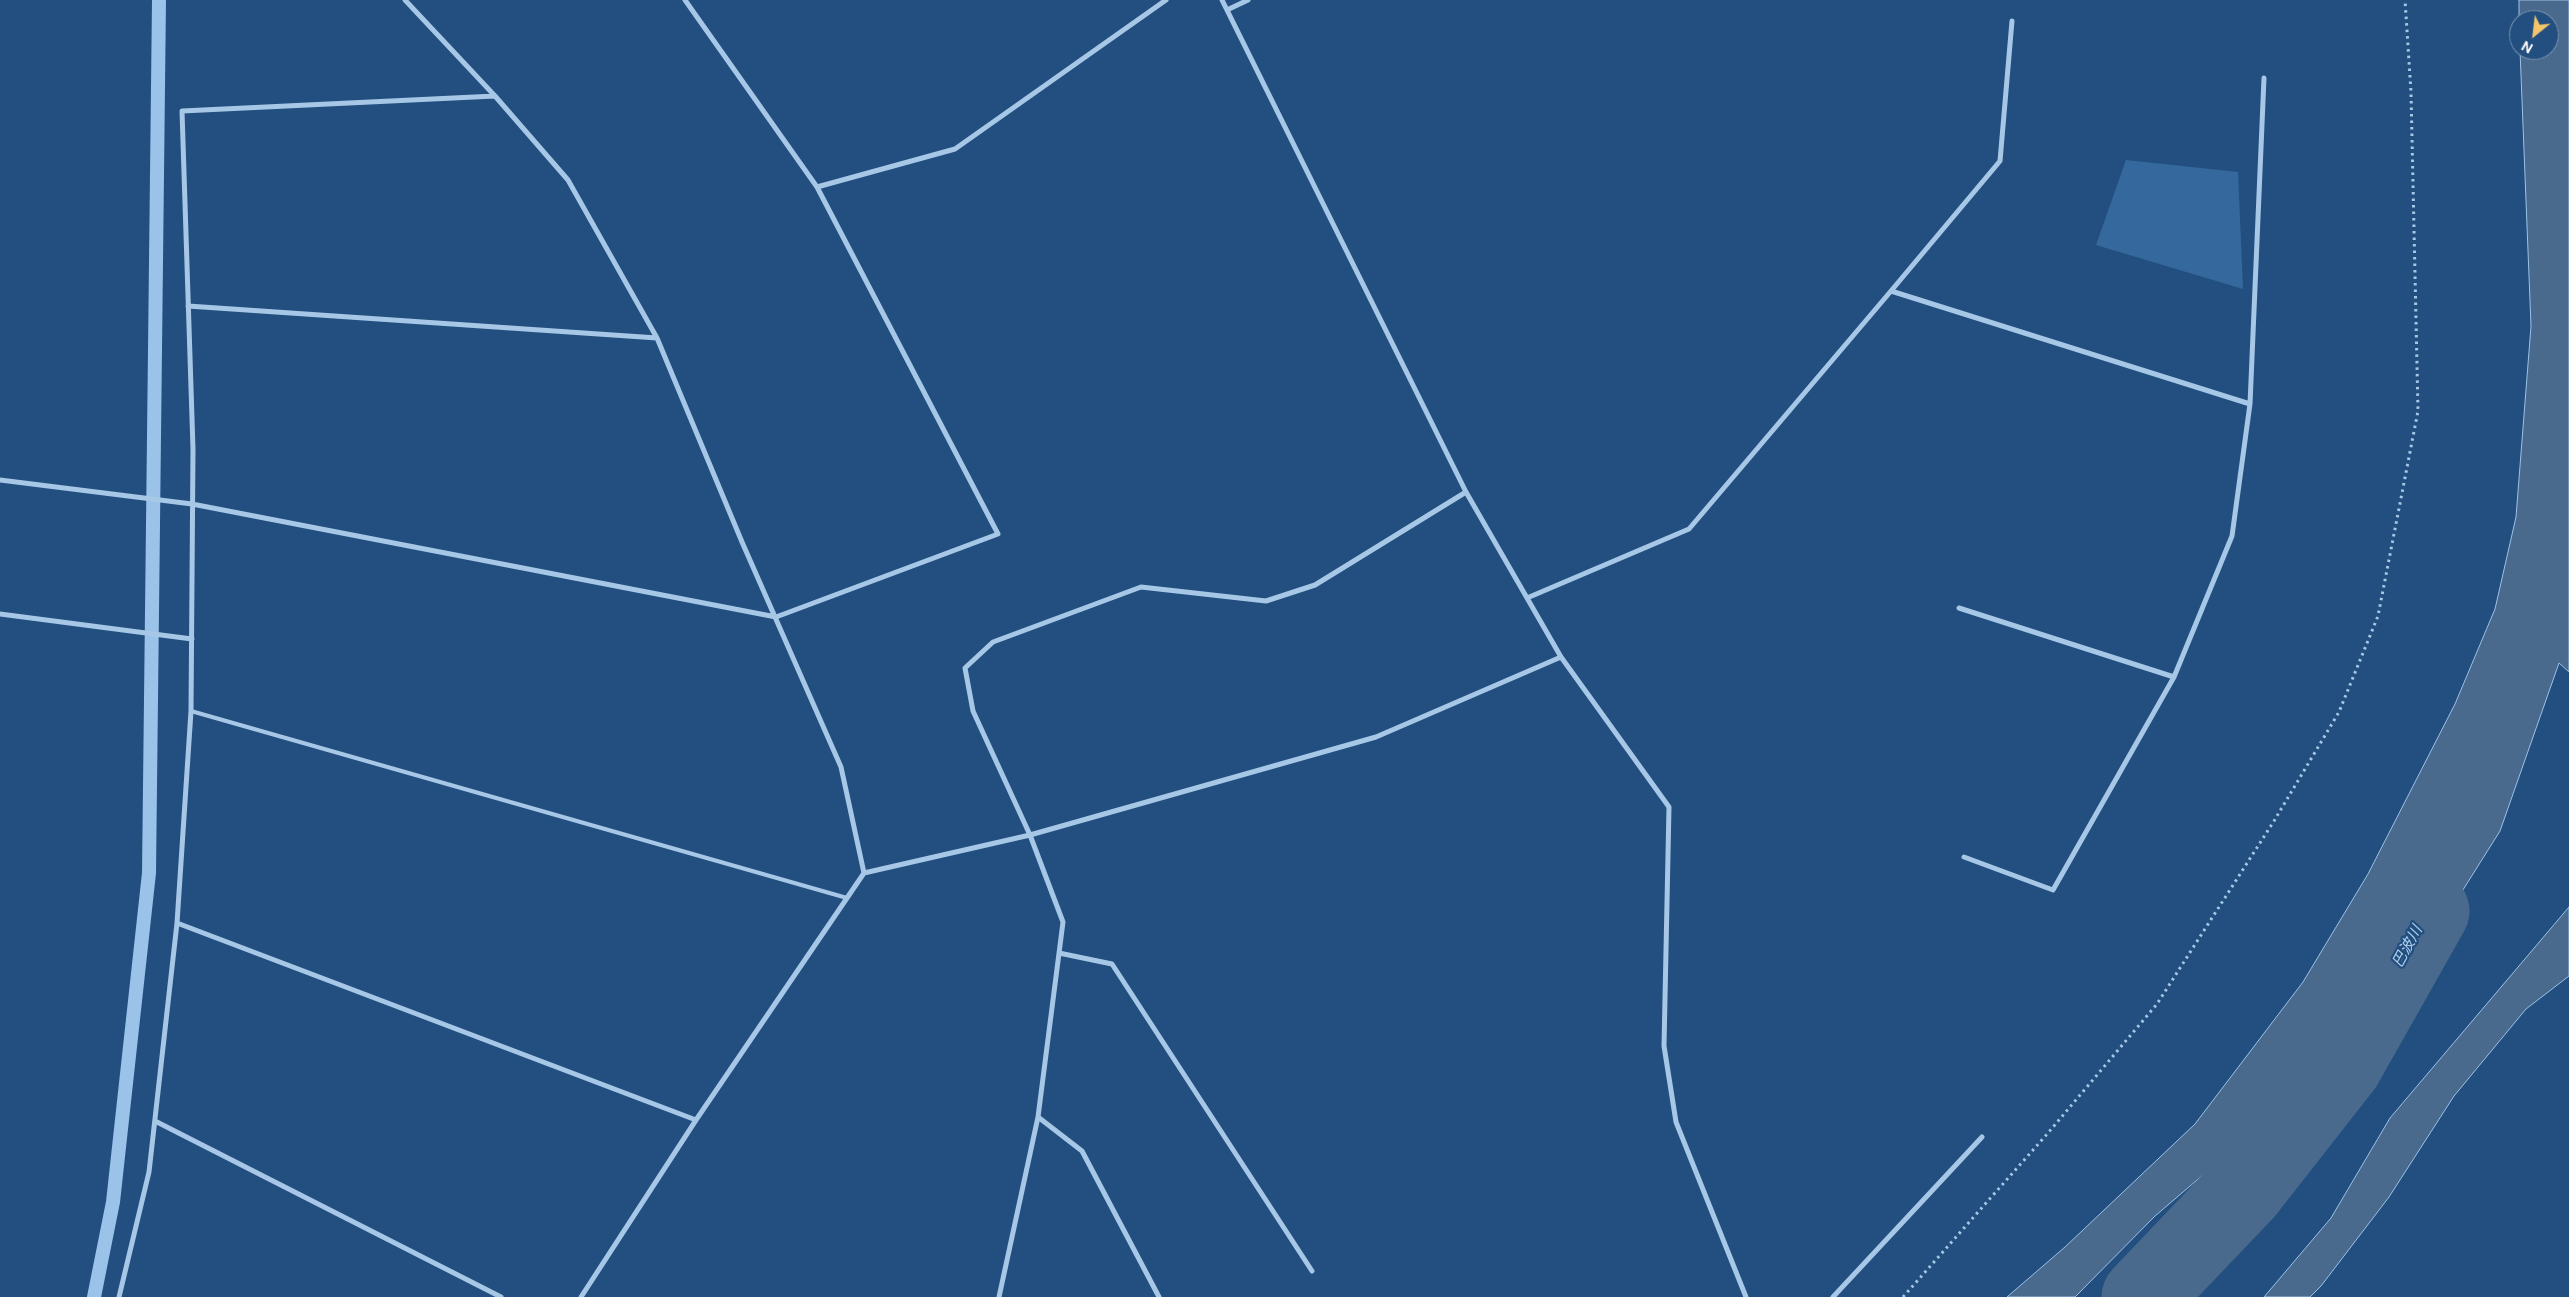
<!DOCTYPE html>
<meta charset="utf-8">
<style>
body{margin:0}
#map{position:relative;width:2569px;height:1297px;overflow:hidden;background:#224f7f;font-family:"DM Sans",sans-serif}
canvas{display:block}
.north{position:absolute;left:2509px;top:10px;width:50px;height:50px;box-sizing:border-box;background:#224f7f;border:1px solid #7a95b2;border-radius:50%;rotate:209deg;font-size:14px;font-weight:700;line-height:20px;text-align:center;color:#fff}
.north::after{content:'';display:block;margin:auto;width:18px;height:22px;background:#f3c469;clip-path:polygon(50% 0,100% 100%,50% 72%,0 100%)}
</style>
<div id="map">
<canvas width="2569" height="1297"></canvas>
<div class="north">N</div>
</div>
<script>
const ctx = document.querySelector('canvas').getContext('2d');
ctx.lineJoin = 'round';
function fillPath(path, color) { ctx.fillStyle = color; ctx.fill(path, 'evenodd'); }
const shape = rows => new Path2D(rows.map(r => 'M' + r).join(''));
function strokePath(path, color, width, dash) { ctx.strokeStyle = color; ctx.lineWidth = width; ctx.lineCap = dash ? 'butt' : 'round'; ctx.setLineDash(dash || []); ctx.stroke(path); }
function drawText(font, color, halo, rows, align = 'center') {
  ctx.font = font + ' "DM Sans","Noto Sans JP",sans-serif'; ctx.lineWidth = 4.5; ctx.setLineDash([]); ctx.textBaseline = 'middle'; ctx.strokeStyle = halo; ctx.fillStyle = color; for (const [text, x, y, turn = 0] of rows) {
    ctx.save(); ctx.translate(x, y); ctx.rotate((+turn || 0) * Math.PI / 180); ctx.textAlign = isNaN(turn) ? turn : align; if (halo) ctx.strokeText(text, 0, 0); ctx.fillText(text, 0, 0); ctx.restore();
  }
}
fillPath(shape([
 [2126,160,2238,172,2243,289,2096,245]
]), '#35699d');
const water = shape([
 [2519,0,2569,0,2569,672,2559,663,2500,831,2422,955,2312,1078,2258,1128,2155,1216,2075,1297,2007,1297,2065,1247,2195,1124,2303,982,2368,874,2455,704,2495,609,2516,517,2531,326,2520,50,2549,50,2549,20,2519,20,2519,0],
 [2569,907,2569,976,2526,1009,2454,1096,2389,1197,2321,1286,2310,1297,2264,1297,2331,1218,2390,1118,2569,907]
]);
fillPath(water, '#496a8c');
strokePath(water, '#9bc2e8', 1);
strokePath(shape([
 [94,1297,113,1202,149,873,159,0]
]), '#9bc2e8', 14);
strokePath(shape([
 [2142,1297,2244,1190,2342,1065,2429,911]
]), '#496a8c', 81);
strokePath(shape([
 [1903,1297,2048,1133,2157,1004,2274,821,2339,712,2378,616,2418,411,2411,92,2405,0]
]), '#a7c7e7', 3, [2.5, 4]);
strokePath(shape([
 [191,711,847,898]
]), '#a7c7e7', 4);
strokePath(shape([
 [1222,0,1466,492,1561,657,1669,807,1664,1046,1676,1122,1746,1297],
 [1227,10,1248,0],
 [495,96,568,180,657,338,742,542,841,767,864,873,696,1120,581,1297],
 [817,187,955,149,1166,0],
 [1891,291,2250,404],
 [188,306,657,338],
 [0,480,192,504,776,617,998,534,817,187,685,0],
 [1527,598,1689,529,1891,291,2000,161,2012,21],
 [1959,608,2174,677],
 [0,614,192,639],
 [1964,857,2053,890,2174,677,2232,536,2250,404,2264,78],
 [864,873,1030,835,1376,737,1561,657],
 [177,923,696,1120],
 [1059,953,1112,964,1312,1271],
 [1038,1117,1082,1151,1159,1297],
 [155,1121,501,1297],
 [119,1297,149,1172,177,923,191,711,193,449,182,111,495,96,405,0],
 [999,1297,1038,1117,1063,922,1030,835,973,711,965,668,993,642,1141,587,1266,601,1315,585,1466,492],
 [1833,1297,1982,1137]
]), '#a7c7e7', 5);
drawText('italic 15px', '#b2d1ee', '#224f7f', [
 ["巴波川",2408,947,-61]
]);
</script>
